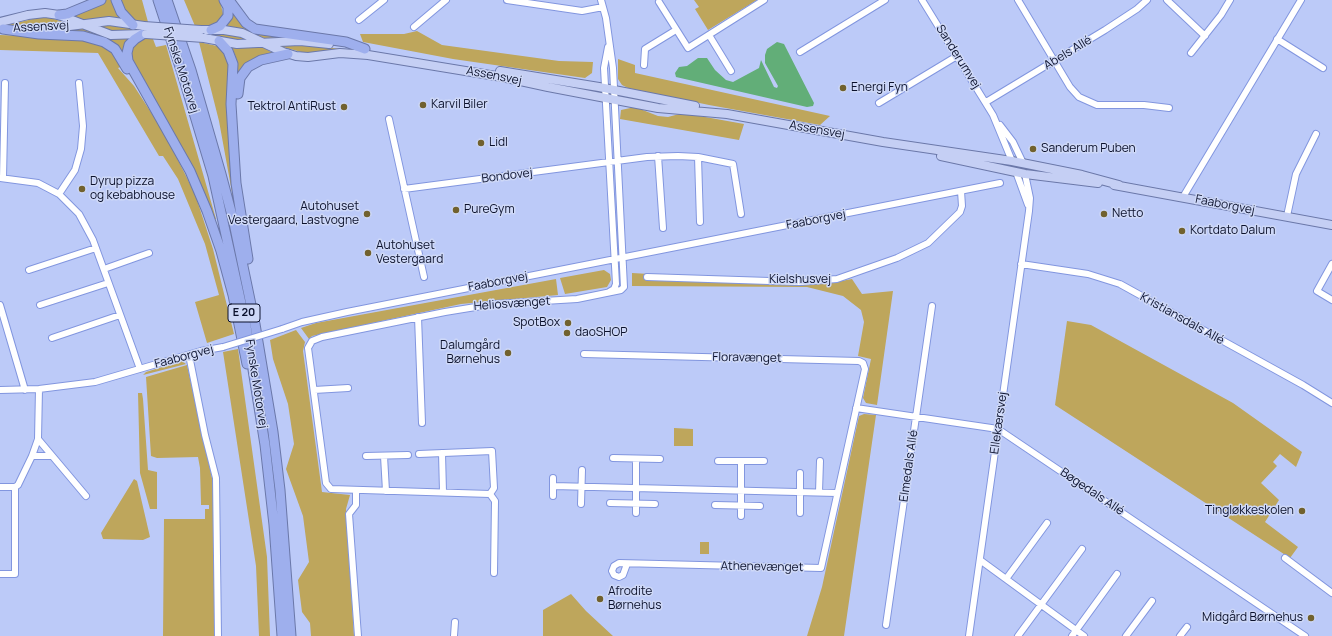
<!DOCTYPE html>
<meta charset="utf-8">
<style>
body{margin:0}
canvas{display:block;background:#bccaf8}
</style>
<canvas width="1332" height="636"></canvas>
<script>
const ctx = document.querySelector('canvas').getContext('2d');
ctx.lineJoin = 'round';
function fillPath(path, color) { ctx.fillStyle = color; ctx.fill(path, 'evenodd'); }
const shape = rows => new Path2D(rows.map(r => 'M' + r).join(''));
function strokePath(path, color, width, dash) { ctx.strokeStyle = color; ctx.lineWidth = width; ctx.lineCap = dash ? 'butt' : 'round'; ctx.setLineDash(dash || []); ctx.stroke(path); }
function drawText(font, color, halo, rows, align = 'center') {
  ctx.font = font + ' Manrope,sans-serif'; ctx.lineWidth = 3; ctx.setLineDash([]); ctx.textBaseline = 'middle'; ctx.strokeStyle = halo; ctx.fillStyle = color; for (const [text, x, y, turn = 0] of rows) {
    ctx.save(); ctx.translate(x, y); ctx.rotate((+turn || 0) * Math.PI / 180); ctx.textAlign = isNaN(turn) ? turn : align; if (halo) ctx.strokeText(text, 0, 0); ctx.fillText(text, 0, 0); ctx.restore();
  }
}
fillPath(shape([
 [104,0,114,0,123,19,108,17,82,20,71,16],
 [119,0,142,0,148,22,135,21,127,15],
 [184,0,220,0,223,14,219,21,213,25,195,26],
 [694,0,757,0,708,30,695,9,699,7],
 [230,8,242,22,289,37,264,38,243,29,224,26],
 [37,18,51,18,66,23,38,26,3,26],
 [109,25,142,29,142,31,117,32,98,26],
 [81,28,111,38,131,39,125,57,117,48,57,32],
 [417,31,442,45,559,61,593,62,592,73,585,78,453,59,363,42,360,34,404,34],
 [204,33,224,33,247,39,227,39,203,35],
 [0,35,73,38,108,46,123,66,118,68,134,86,165,134,195,194,213,249,234,334,207,343,195,302,219,295,205,244,178,179,163,156,159,156,98,53,0,50],
 [143,39,153,39,156,47,166,45,216,219,214,220,132,61,132,48,135,43],
 [199,42,217,46,225,54,229,62,234,196,233,198,219,121],
 [308,45,341,49,305,53,279,46],
 [262,47,273,53,250,60,237,75,238,63,232,47],
 [618,59,635,65,635,73,830,116,820,125,709,105,628,88,622,85,618,79],
 [635,107,658,116,668,117,683,113,744,124,739,140,620,119,621,110],
 [604,270,610,274,611,280,607,287,565,294,560,278],
 [632,273,825,284,852,279,862,294,893,291,877,405,866,403,863,398,871,359,858,356,864,322,861,310,843,296,807,287,632,286],
 [556,279,558,295,461,304,312,336,309,339,301,328,316,323],
 [1067,321,1091,325,1233,403,1302,452,1296,467,1280,454,1273,462,1277,466,1261,483,1279,500,1265,522,1298,547,1290,558,1055,405],
 [296,330,305,342,303,351,322,492,350,495,346,509,354,636,311,636,310,623,302,612,298,580,309,562,303,516,286,469,294,444,288,404,273,359,270,340],
 [238,349,267,557,270,636,259,636,256,566,223,352],
 [182,361,186,364,143,375,146,372],
 [187,365,214,487,214,636,163,636,164,519,205,519,205,509,209,509,209,505,201,505,201,503,200,468,198,457,157,458,151,456,146,377],
 [138,393,142,393,143,399,148,470,157,472,157,509,150,509,140,473],
 [864,414,876,415,844,636,807,636,822,587,859,416],
 [674,428,693,429,693,446,674,446],
 [134,479,137,481,150,537,143,540,103,539,101,533],
 [700,542,709,542,709,554,700,554],
 [571,594,586,611,613,636,543,636,543,610]
]), '#bea65c');
fillPath(shape([
 [777,42,784,44,814,103,813,106,807,107,676,77,675,73,679,67,687,66,698,58,707,58,715,70,726,80,733,82,759,68,761,60,774,87,777,88,778,86,765,63,765,55,767,49]
]), '#62ae78');
const minor = shape([
 [507,0,582,11,603,7],
 [922,0,993,115,1012,161],
 [1018,0,1070,87,1079,97,1097,105,1144,105,1169,108],
 [1167,0,1205,36],
 [659,2,688,48,764,0],
 [359,20,384,0],
 [414,27,446,0],
 [709,35,731,71],
 [1277,39,1323,68],
 [608,47,604,68,616,284,614,289,609,292],
 [800,52,885,0],
 [1191,53,1221,15,1230,0],
 [644,65,645,49,676,30],
 [986,102,1105,30,1137,9,1147,0],
 [879,103,957,56],
 [389,119,424,277],
 [1000,125,1013,142,1023,163],
 [658,156,663,228],
 [698,157,700,222],
 [1016,172,1028,205],
 [0,178,38,183,59,194,79,214,93,240,140,369],
 [3,178,5,83],
 [404,189,647,157,678,156,698,157,733,164,741,214],
 [59,194,75,170,81,149,83,126,79,83],
 [1183,197,1301,0],
 [1287,216,1296,174,1316,134],
 [1021,264,1088,274,1120,284,1303,385,1332,403],
 [1332,264,1317,291,1332,300],
 [104,269,149,253],
 [29,270,96,248],
 [647,277,800,282,837,279,897,258,928,243,960,212,962,206,961,191],
 [0,305,25,390],
 [40,305,108,283],
 [418,317,422,423],
 [282,329,302,322,347,312,1000,183],
 [52,338,120,315],
 [584,354,859,361,863,363,865,369,821,568,619,563,614,566,612,571,614,575,619,577,623,575,627,564],
 [189,355,205,435,216,478,218,636],
 [0,390,39,389,95,382,201,351,223,347],
 [314,390,348,388],
 [856,408,998,429,1305,636],
 [38,439,86,496],
 [442,453,443,492],
 [419,454,492,451,494,488,490,494],
 [32,456,52,456],
 [366,456,408,455],
 [384,456,386,491],
 [613,458,660,459],
 [718,461,764,461],
 [553,486,837,493],
 [0,487,15,487,18,485,32,456,38,439,39,389],
 [356,490,356,505,349,514,358,636],
 [819,492,820,461],
 [490,494,331,489,326,483,308,348,312,341,322,337,445,312,494,304,577,299,621,290,624,287,613,68,606,18,601,0],
 [490,494,495,501,494,573],
 [553,496,553,478],
 [610,503,655,504],
 [581,504,582,470],
 [715,505,760,506],
 [636,513,636,459],
 [800,513,800,473],
 [741,516,741,461],
 [1285,558,1332,593],
 [980,560,1084,636],
 [0,574,15,574,15,487],
 [1006,579,1047,523],
 [886,625,932,306],
 [454,636,455,622],
 [969,636,1029,211,1030,198,1025,174],
 [1018,636,1082,549],
 [1072,636,1117,574],
 [1126,636,1152,601],
 [1180,636,1187,627]
]);
const major = shape([
 [0,22,28,15,45,13,59,15,111,35,142,34],
 [29,29,54,28,109,21,144,26],
 [201,30,224,30,242,33,283,52,296,56,308,57,340,53,368,55,502,77,548,87,658,108,727,114,883,142,1012,161,1082,175,1119,185],
 [204,38,237,44,300,41,329,44],
 [500,71,599,87,695,106],
 [941,156,1025,174,1098,183],
 [1114,185,1332,225]
]);
const highway = shape([
 [116,0,121,12,133,25],
 [158,0,182,73,213,176,246,326,265,445,274,525,282,636],
 [167,0,191,70,221,174,234,223,255,324,273,432,280,490,291,636],
 [229,0,246,23,255,29,346,42,365,49],
 [59,15,67,14,101,0],
 [3,29,39,34,83,36,104,42,115,49,127,69],
 [211,30,220,26,228,16,228,7,224,0],
 [143,34,135,39,129,45,127,53,128,61,190,171,207,211,221,251,233,295,247,364],
 [219,41,228,51,233,64,231,104,236,183,248,259],
 [238,94,240,78,248,67,261,60,288,54]
]);
strokePath(minor, '#8296df', 8);
strokePath(major, '#6b78a9', 10);
strokePath(highway, '#6b78a9', 11);
strokePath(minor, '#fff', 6);
strokePath(major, '#c5cff4', 8);
strokePath(highway, '#9eafed', 9);
const minorBridge = shape([
 [223,347,282,329]
]);
const majorBridge = shape([
 [144,26,201,30],
 [146,34,204,38]
]);
strokePath(minorBridge, '#8296df', 8, []);
strokePath(majorBridge, '#6b78a9', 10, []);
strokePath(minorBridge, '#fff', 6);
strokePath(majorBridge, '#c5cff4', 8);
for (const [x, y, r, color] of [
 [843,88,4,"#71612e"],
 [423,105,4,"#71612e"],
 [344,107,4,"#71612e"],
 [481,143,4,"#71612e"],
 [1033,149,4,"#71612e"],
 [82,189,4,"#71612e"],
 [456,210,4,"#71612e"],
 [367,214,4,"#71612e"],
 [1104,214,4,"#71612e"],
 [1182,231,4,"#71612e"],
 [368,253,4,"#71612e"],
 [568,323,4,"#71612e"],
 [567,333,4,"#71612e"],
 [508,353,4,"#71612e"],
 [1302,511,4,"#71612e"],
 [600,599,4,"#71612e"],
 [1311,618,4,"#71612e"]
]) { const dot = new Path2D(); dot.arc(x, y, r, 0, 2 * Math.PI); ctx.fillStyle = color; ctx.fill(dot); strokePath(dot, '#ced8f7', 1.5); }
for (const [x, y, w] of [
 [244,313,32]
]) { const box = new Path2D(); box.roundRect(x - w / 2, y - 9, w, 18, 3); ctx.fillStyle = '#ced8f7'; ctx.fill(box); strokePath(box, '#0b112c', 1); }
drawText('bold 11px', '#0b112c', null, [
 ["E 20",244,313]
]);
drawText('12px', '#0b112c', '#ced8f7', [
 ["Assensvej",41,27,-3],
 ["Abels Allé",1068,53,-31],
 ["Sanderumvej",958,57,58],
 ["Fynske Motorvej",181,70,72],
 ["Assensvej",494,76,11],
 ["Assensvej",817,130,10],
 ["Bondovej",507,176,-7],
 ["Faaborgvej",1225,205,11],
 ["Faaborgvej",816,220,-11],
 ["Kielshusvej",800,280],
 ["Faaborgvej",498,282,-11],
 ["Heliosvænget",512,304,-4],
 ["Kristiansdals Allé",1182,319,29],
 ["Faaborgvej",184,357,-15],
 ["Floravænget",747,358,1],
 ["Fynske Motorvej",256,384,81],
 ["Ellekærsvej",999,423,-82],
 ["Elmedals Allé",909,466,-82],
 ["Bøgedals Allé",1092,492,34],
 ["Athenevænget",762,567,1]
]);
drawText('12px', '#0b112c', '#ced8f7', [
 ["Energi Fyn",851,88],
 ["Karvil Biler",431,105],
 ["Tektrol AntiRust",336,107,"right"],
 ["Lidl",489,143],
 ["Sanderum Puben",1041,149],
 ["Dyrup pizza",90,182],
 ["og kebabhouse",90,196],
 ["Autohuset",359,207,"right"],
 ["Vestergaard, Lastvogne",359,221,"right"],
 ["PureGym",464,210],
 ["Netto",1112,214],
 ["Kortdato Dalum",1190,231],
 ["Autohuset",376,246],
 ["Vestergaard",376,260],
 ["SpotBox",560,323,"right"],
 ["daoSHOP",575,333],
 ["Dalumgård",500,346,"right"],
 ["Børnehus",500,360,"right"],
 ["Tingløkkeskolen",1294,511,"right"],
 ["Afrodite",608,592],
 ["Børnehus",608,606],
 ["Midgård Børnehus",1303,618,"right"]
], 'left');
</script>
